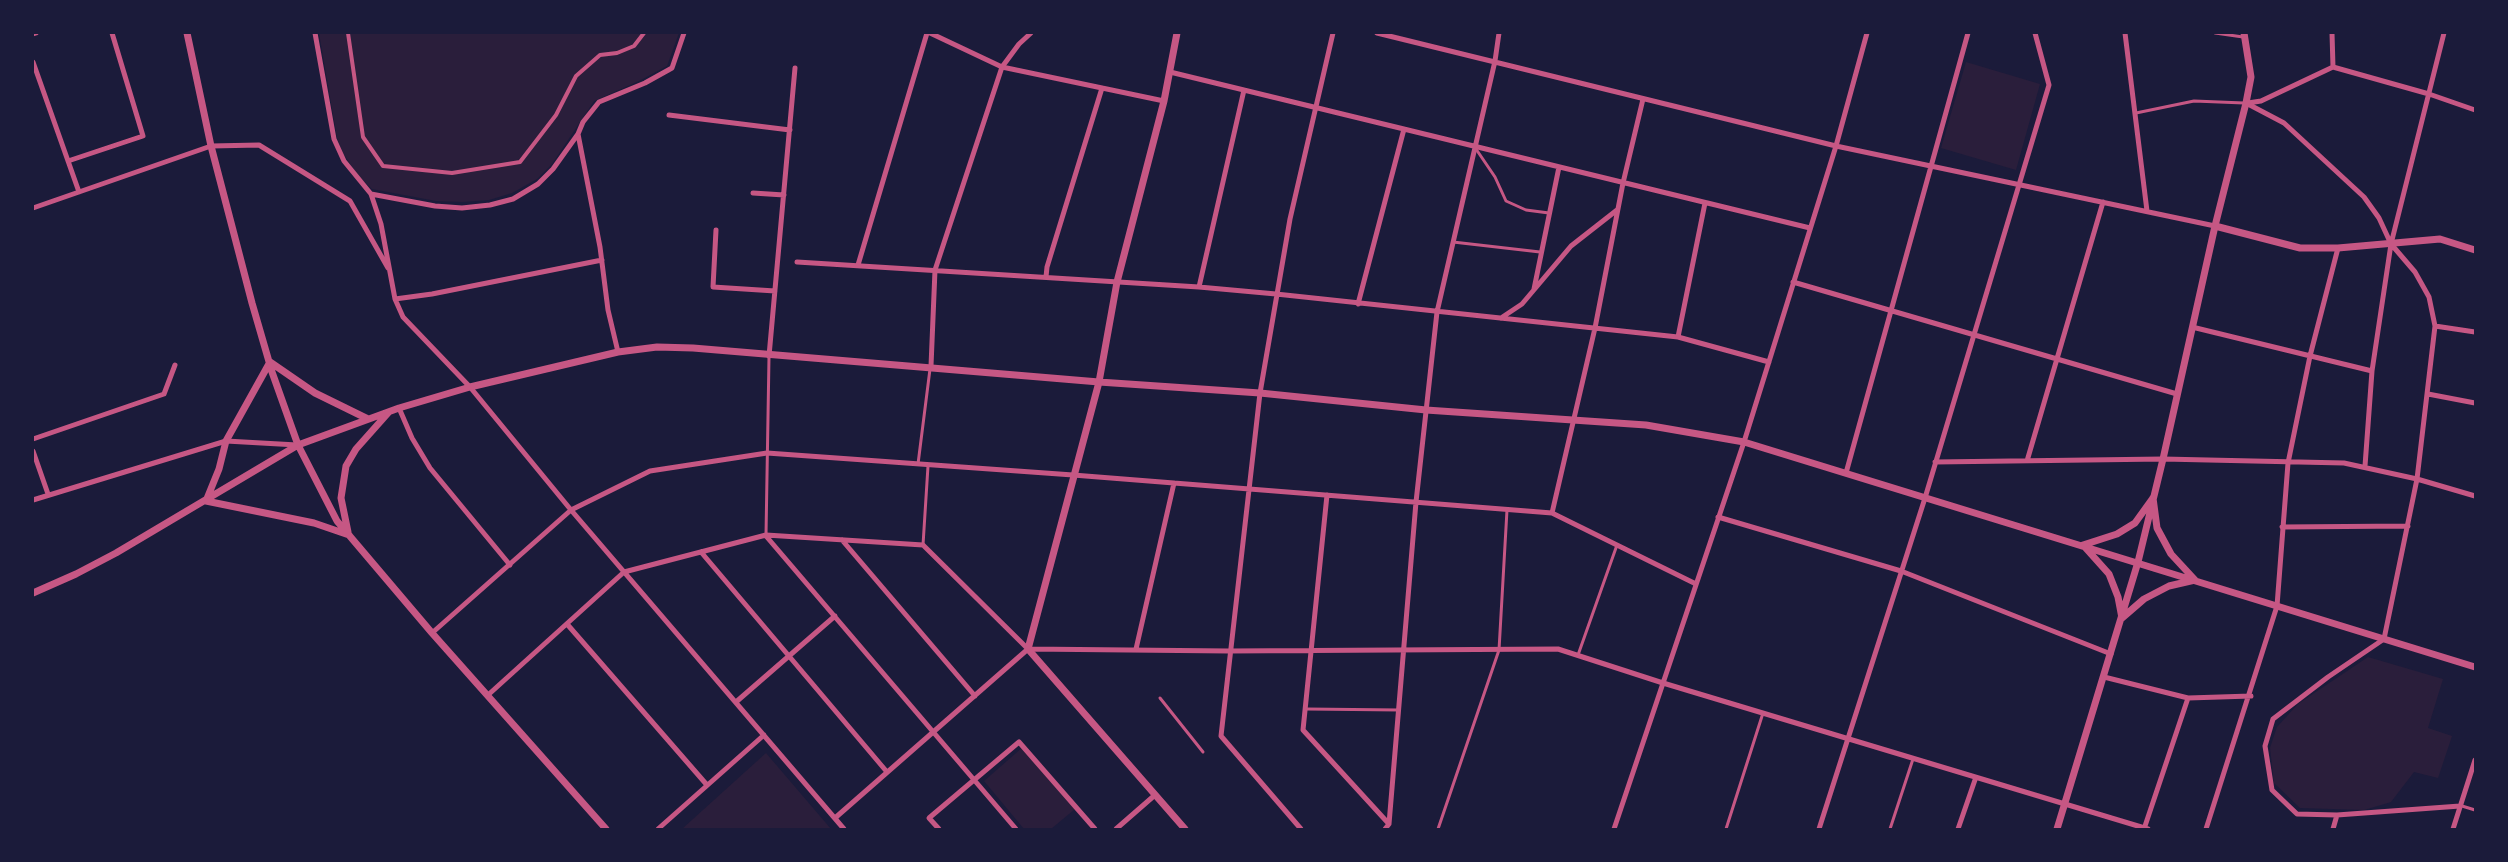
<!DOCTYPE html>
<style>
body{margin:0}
#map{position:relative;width:2508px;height:862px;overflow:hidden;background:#1b1b3a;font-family:Arial,sans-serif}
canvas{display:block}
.frame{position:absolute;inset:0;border:34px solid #1b1b3a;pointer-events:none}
</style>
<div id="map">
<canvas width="2508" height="862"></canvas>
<div class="frame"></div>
</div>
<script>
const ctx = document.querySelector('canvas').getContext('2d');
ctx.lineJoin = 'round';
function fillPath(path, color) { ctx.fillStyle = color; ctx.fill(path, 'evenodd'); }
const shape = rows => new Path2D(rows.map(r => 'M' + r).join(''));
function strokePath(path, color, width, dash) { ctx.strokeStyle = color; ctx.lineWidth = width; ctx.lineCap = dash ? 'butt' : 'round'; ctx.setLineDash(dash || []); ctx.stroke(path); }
fillPath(shape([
 [319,33,679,33,667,66,639,81,594,101,552,164,537,179,512,193,489,200,462,202,436,201,372,189,358,176,343,153,337,138],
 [1966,62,2040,84,2016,170,1941,148],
 [2368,657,2443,679,2428,728,2452,736,2438,778,2414,772,2391,802,2364,810,2300,808,2274,783,2270,748,2277,727,2298,704],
 [1023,747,1075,809,1051,829,1024,829,984,781],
 [766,753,831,829,682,829]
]), '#2a1e3b');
strokePath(shape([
 [2215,33,2243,37],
 [2136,113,2194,101,2244,103],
 [1476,149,1495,177,1506,201,1526,210,1549,213],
 [1453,242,1540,252],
 [918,464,930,369],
 [766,535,769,357],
 [923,545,928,466],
 [1578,655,1617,545],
 [1160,698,1203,752],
 [1307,709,1399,710],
 [2462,806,2475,810],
 [1438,829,1499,650,1507,510],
 [1726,829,1763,713],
 [1890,829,1913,759]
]), '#c65784', 3);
strokePath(shape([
 [348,33,363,137,383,166,452,173,520,162,556,115,576,76,600,55,617,53,634,46,644,33]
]), '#c65784', 4);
strokePath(shape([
 [315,33,334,139,344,161,371,194,381,224,395,299,403,317,470,387,571,510,844,829],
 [930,33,1002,67,1164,101],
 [1377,33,1836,146,2215,226],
 [2125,33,2147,211],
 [2332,33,2333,67],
 [33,34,36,33],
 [33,62,79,192],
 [1170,72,1810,228],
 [2246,103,2284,123,2364,197,2379,218,2391,244,2415,272,2429,297,2435,326,2417,479,2384,639,2328,677,2273,719,2265,746,2272,790,2297,814,2337,815,2460,806],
 [2248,103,2261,101,2333,67,2429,94,2475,110],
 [669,115,790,130],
 [68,161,143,136,112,33],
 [753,193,784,195],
 [371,194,435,206,462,208,490,205,513,199,538,184,553,169,578,134],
 [33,208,211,146,259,145,350,201,388,268],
 [716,230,713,287,775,291],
 [797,262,1199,287,1276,294,1678,337,1769,362],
 [858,265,927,33],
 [1046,277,1047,267,1102,88],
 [1793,282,2177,394],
 [1199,287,1244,90],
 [1534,289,1559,167],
 [395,299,432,294,602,260],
 [1358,304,1404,129],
 [1501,318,1522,304,1571,246,1617,210],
 [2435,326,2475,332],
 [2192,327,2372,371],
 [1678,337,1705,203],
 [618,352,608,310,600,247,578,134,583,122,599,102,645,83,672,68,684,33],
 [769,356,795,68],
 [931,366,935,270,1002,67,1019,44,1031,33],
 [2428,394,2475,403],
 [399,408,412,438,430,468,510,565],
 [33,439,164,394,175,365],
 [33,451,48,494],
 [2027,461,2103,202],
 [1935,462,2163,459,2344,463,2417,479,2475,496],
 [2365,466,2372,371,2391,244,2444,33],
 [1846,473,1968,33],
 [1327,495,1303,730,1389,824],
 [33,500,226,441,297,445],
 [1552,513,1595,328,1623,183,1643,99],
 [1718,517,1901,571,2111,654],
 [2282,527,2408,526],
 [766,536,1016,829],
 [842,540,975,696],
 [701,552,887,772],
 [567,624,707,785],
 [432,633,571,510,650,471,767,453,1073,475,1552,513,1696,584],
 [1028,649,1229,651,1558,649,1663,683,2148,829],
 [1136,649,1174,483],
 [2104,677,2188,698,2251,696],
 [488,695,624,572,766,535,923,545,1028,649],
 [736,702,835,616],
 [835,818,1028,649],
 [658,829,764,735],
 [939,829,929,818,1019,742,1095,829],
 [1116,829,1155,795],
 [1301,829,1221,736,1260,393,1290,219,1333,33],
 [1385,829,1389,824,1416,502,1437,312,1495,61,1499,33],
 [1614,829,1744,442,1836,146,1867,33],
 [1819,829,1925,498,2049,85,2035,33],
 [1958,829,1976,777],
 [2144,829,2188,698],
 [2206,829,2277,606,2288,463,2310,356,2338,248],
 [2333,829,2337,815],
 [2453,829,2475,760]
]), '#c65784', 5);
strokePath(shape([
 [187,33,211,146,252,303,272,372,298,445,337,521,432,633,606,829],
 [1177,33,1164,101,1117,282,1099,382,1028,649,1185,829],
 [2215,226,2300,248,2338,248,2440,239,2475,250],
 [2153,498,2157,528,2171,554,2195,580,2169,586,2144,599,2122,618,2118,597,2109,574,2083,545,2117,534,2135,523,2153,498],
 [348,532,341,498,346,466,356,449,388,413],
 [349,535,314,523,206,501,219,469,226,441,270,362,315,393,368,419],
 [33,593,76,574,116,553,298,445,399,408,470,387,618,352,657,347,693,348,1099,382,1260,393,1426,410,1646,425,1744,442,2475,667],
 [2057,829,2138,562,2163,459,2215,226,2246,103,2251,77,2244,33]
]), '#c65784', 7);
</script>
